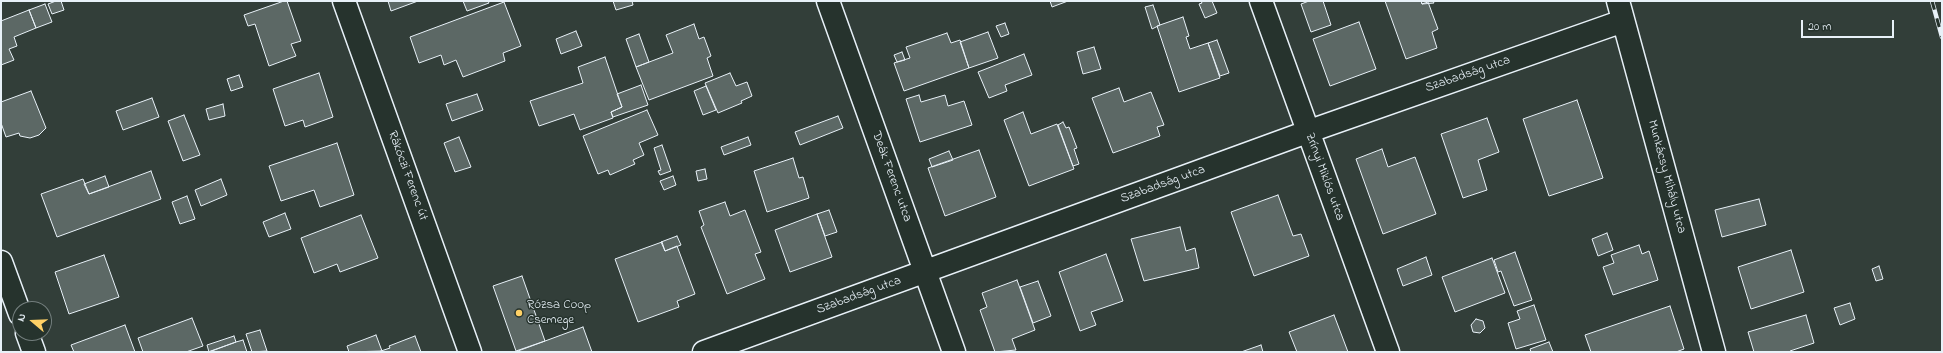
<!DOCTYPE html>
<meta charset="utf-8">
<style>
body{margin:0}
#map{position:relative;width:1943px;height:353px;overflow:hidden;background:#323e39;font-family:"Indie Flower",sans-serif}
canvas{display:block}
.frame{position:absolute;inset:0;border:2px solid #e8f1f8;pointer-events:none}
.north{position:absolute;left:12px;top:301px;width:40px;height:40px;box-sizing:border-box;background:#26332d;border:1px solid #747f7e;border-radius:50%;rotate:289deg;font-size:11px;font-weight:700;line-height:16px;text-align:center;color:#e8f1f8}
.north::after{content:'';display:block;margin:auto;width:14px;height:18px;background:#ffd166;clip-path:polygon(50% 0,100% 100%,50% 72%,0 100%)}
.scale{position:absolute;left:1801px;top:20px;width:93px;height:18px;box-sizing:border-box;border:2px solid #e8f1f8;border-top:0;padding-left:5px;font-size:12px;line-height:14px;white-space:nowrap;color:#e8f1f8;-webkit-text-stroke:3px #26332d;paint-order:stroke}
</style>
<div id="map">
<canvas width="1943" height="353"></canvas>
<div class="frame"></div>
<div class="north">N</div>
<div class="scale">20 m</div>
</div>
<script>
const ctx = document.querySelector('canvas').getContext('2d');
ctx.lineJoin = 'round';
function fillPath(path, color) { ctx.fillStyle = color; ctx.fill(path, 'evenodd'); }
const shape = rows => new Path2D(rows.map(r => 'M' + r).join(''));
function strokePath(path, color, width, dash) { ctx.strokeStyle = color; ctx.lineWidth = width; ctx.lineCap = dash ? 'butt' : 'round'; ctx.setLineDash(dash || []); ctx.stroke(path); }
function drawText(font, color, halo, rows, align = 'center') {
  ctx.font = font + ' "Indie Flower",sans-serif'; ctx.lineWidth = 3; ctx.setLineDash([]); ctx.textBaseline = 'middle'; ctx.strokeStyle = halo; ctx.fillStyle = color; for (const [text, x, y, turn = 0] of rows) {
    ctx.save(); ctx.translate(x, y); ctx.rotate((+turn || 0) * Math.PI / 180); ctx.textAlign = isNaN(turn) ? turn : align; if (halo) ctx.strokeText(text, 0, 0); ctx.fillText(text, 0, 0); ctx.restore();
  }
}
const building = shape([
 [56,1,61,1,64,10,52,14,48,4,56,1],
 [284,1,287,1,301,41,291,44,296,56,269,66,255,24,248,26,244,15,284,1],
 [388,1,418,1,391,11,388,1],
 [463,1,488,1,489,3,467,11,463,1],
 [613,1,632,1,633,5,616,10,613,1],
 [1050,1,1068,1,1052,7,1050,1],
 [1201,1,1212,1,1217,13,1205,18,1199,4,1202,3,1201,1],
 [1309,1,1323,1,1331,25,1311,32,1301,4,1309,1],
 [1385,1,1421,1,1422,4,1428,2,1438,29,1432,32,1437,48,1406,59,1385,1],
 [1421,1,1433,1,1434,3,1422,4,1421,1],
 [504,2,521,46,503,53,505,61,463,77,456,60,444,65,441,55,419,63,410,37,504,2],
 [45,4,52,22,36,28,29,10,45,4],
 [1153,5,1160,25,1152,29,1145,7,1153,5],
 [29,10,36,28,14,37,17,46,9,49,14,60,1,65,1,21,29,10],
 [1183,17,1189,36,1186,37,1190,49,1208,43,1220,78,1179,92,1157,26,1183,17],
 [1359,22,1376,69,1330,86,1313,39,1359,22],
 [1005,23,1009,34,1001,37,996,26,1005,23],
 [694,24,699,39,704,37,711,56,707,58,713,76,649,100,636,67,673,53,666,35,694,24],
 [576,31,582,46,561,54,556,39,576,31],
 [988,32,998,58,969,68,960,42,988,32],
 [947,33,951,43,960,40,969,68,904,91,894,63,910,58,906,47,947,33],
 [639,34,649,62,636,67,626,39,639,34],
 [1217,40,1229,73,1220,76,1208,43,1217,40],
 [1094,47,1101,69,1083,74,1077,52,1094,47],
 [902,52,905,60,897,62,894,55,902,52],
 [1024,54,1032,75,1005,85,1007,91,989,98,978,72,1024,54],
 [605,57,622,107,611,112,613,118,580,130,574,114,539,126,530,101,583,83,578,67,605,57],
 [319,73,333,117,305,127,303,120,285,126,273,89,319,73],
 [730,73,736,86,747,82,752,96,741,101,742,103,718,113,705,83,730,73],
 [239,75,243,87,231,91,227,79,239,75],
 [641,85,648,105,613,117,611,112,622,107,617,94,641,85],
 [706,86,716,110,703,115,694,91,706,86],
 [1119,88,1124,102,1151,92,1164,125,1157,127,1160,136,1113,153,1092,98,1119,88],
 [31,91,46,128,39,135,30,138,20,136,19,133,6,137,1,123,1,102,31,91],
 [477,94,483,110,452,121,446,104,477,94],
 [919,95,921,102,945,95,948,106,964,101,972,125,920,142,906,99,919,95],
 [152,98,159,117,123,130,116,111,152,98],
 [1577,100,1603,178,1549,196,1523,119,1577,100],
 [223,104,225,116,209,120,206,109,223,104],
 [647,110,658,135,639,143,644,155,633,160,635,164,610,175,608,170,598,174,583,136,647,110],
 [1023,112,1031,134,1057,124,1074,169,1029,186,1004,120,1023,112],
 [184,115,200,155,183,161,168,121,184,115],
 [838,116,843,128,800,145,795,132,838,116],
 [1487,118,1499,152,1478,160,1487,190,1463,198,1441,134,1487,118],
 [1063,122,1066,128,1069,127,1077,148,1074,149,1079,164,1073,166,1058,125,1063,122],
 [459,137,471,167,455,172,444,143,459,137],
 [748,137,751,145,724,155,721,147,748,137],
 [337,143,354,195,320,207,314,190,281,201,269,166,337,143],
 [662,145,671,171,660,175,658,171,661,170,654,148,662,145],
 [1382,149,1388,167,1415,157,1436,214,1383,234,1356,159,1382,149],
 [979,150,996,197,945,216,928,168,979,150],
 [949,151,953,160,932,167,929,159,949,151],
 [793,158,799,178,803,177,809,198,767,212,754,171,793,158],
 [705,169,707,179,698,181,696,171,705,169],
 [151,171,161,199,57,237,41,194,83,179,89,194,151,171],
 [105,176,109,187,89,194,84,184,105,176],
 [673,176,676,185,664,190,660,181,673,176],
 [221,179,227,195,201,206,195,190,221,179],
 [1278,195,1293,236,1301,234,1309,256,1254,276,1231,212,1278,195],
 [187,196,195,219,180,224,172,202,187,196],
 [1759,199,1766,225,1722,237,1715,210,1759,199],
 [725,202,730,216,745,210,761,252,755,254,765,279,727,294,701,227,704,225,699,211,725,202],
 [829,210,837,232,825,236,817,214,829,210],
 [285,213,291,229,269,237,263,222,285,213],
 [817,214,832,257,790,272,775,230,817,214],
 [361,215,378,258,340,272,337,264,314,273,301,238,361,215],
 [1180,227,1186,251,1195,248,1199,268,1144,281,1131,239,1180,227],
 [1607,233,1613,250,1598,256,1592,239,1607,233],
 [677,236,681,245,665,251,661,242,677,236],
 [662,242,665,251,677,246,695,294,677,301,679,307,638,322,615,259,662,242],
 [1639,245,1642,254,1649,251,1658,280,1613,295,1603,267,1614,263,1611,255,1639,245],
 [1791,250,1804,292,1751,309,1738,267,1791,250],
 [1515,252,1532,300,1514,306,1501,271,1498,272,1494,260,1515,252],
 [1106,254,1123,301,1091,312,1096,325,1080,331,1059,272,1106,254],
 [104,255,119,297,69,314,55,272,104,255],
 [1426,257,1432,275,1403,286,1397,269,1426,257],
 [1492,258,1505,293,1455,312,1442,277,1492,258],
 [1879,266,1883,279,1876,281,1872,269,1879,266],
 [522,276,545,341,516,351,493,286,522,276],
 [1017,280,1035,330,1012,339,1016,350,995,352,980,310,987,307,982,293,1017,280],
 [1038,281,1051,316,1033,323,1020,287,1038,281],
 [1850,303,1855,319,1840,325,1834,308,1850,303],
 [1534,305,1546,340,1516,349,1508,323,1520,319,1517,311,1534,305],
 [1670,306,1684,349,1676,352,1591,352,1585,335,1670,306],
 [1334,315,1348,352,1297,352,1289,332,1334,315],
 [1806,315,1814,343,1790,351,1790,352,1754,352,1748,332,1806,315],
 [192,318,203,346,186,352,143,352,138,338,192,318],
 [1476,319,1483,321,1485,328,1480,333,1473,332,1471,325,1476,319],
 [125,325,135,352,74,352,71,345,125,325],
 [583,327,592,352,519,352,518,351,583,327],
 [260,330,267,351,252,352,246,334,260,330],
 [376,335,382,351,349,352,347,346,376,335],
 [234,336,236,342,209,352,207,345,234,336],
 [415,336,421,352,378,352,390,348,389,346,415,336],
 [243,340,247,352,208,352,236,342,243,340],
 [1549,342,1553,352,1531,352,1530,349,1549,342],
 [1261,345,1263,352,1241,352,1261,345]
]);
fillPath(building, '#5c6865');
strokePath(building, '#e8f1f8', 1);
const street = shape([
 [828,1,954,352],
 [1261,1,1388,352],
 [1618,1,1714,352],
 [1,262,20,314],
 [27,333,34,352],
 [704,352,1307,132,1623,21]
]);
const secondary = shape([
 [344,1,470,352]
]);
strokePath(street, '#e8f1f8', 25);
strokePath(secondary, '#e8f1f8', 25);
strokePath(street, '#26332d', 22);
strokePath(secondary, '#26332d', 22);
const rail = shape([
 [1932,1,1942,37]
]);
strokePath(rail, '#e8f1f8', 4.5);
strokePath(rail, '#26332d', 3, [9]);
for (const [x, y, r, color] of [
 [519,313,4,"#ffd166"]
]) { const dot = new Path2D(); dot.arc(x, y, r, 0, 2 * Math.PI); ctx.fillStyle = color; ctx.fill(dot); strokePath(dot, '#26332d', 1.5); }
drawText('13px', '#e8f1f8', '#26332d', [
 ["Szabadság utca",1468,75,-19],
 ["Rákóczi Ferenc út",407,176,70],
 ["Deák Ferenc utca",891,177,70],
 ["Zrínyi Miklós utca",1324,177,70],
 ["Munkácsy Mihály utca",1666,177,75],
 ["Szabadság utca",1163,185,-20],
 ["Szabadság utca",859,296,-20]
]);
drawText('13px', '#e8f1f8', '#26332d', [
 ["Rózsa Coop",527,306],
 ["Csemege",527,321]
], 'left');
</script>
